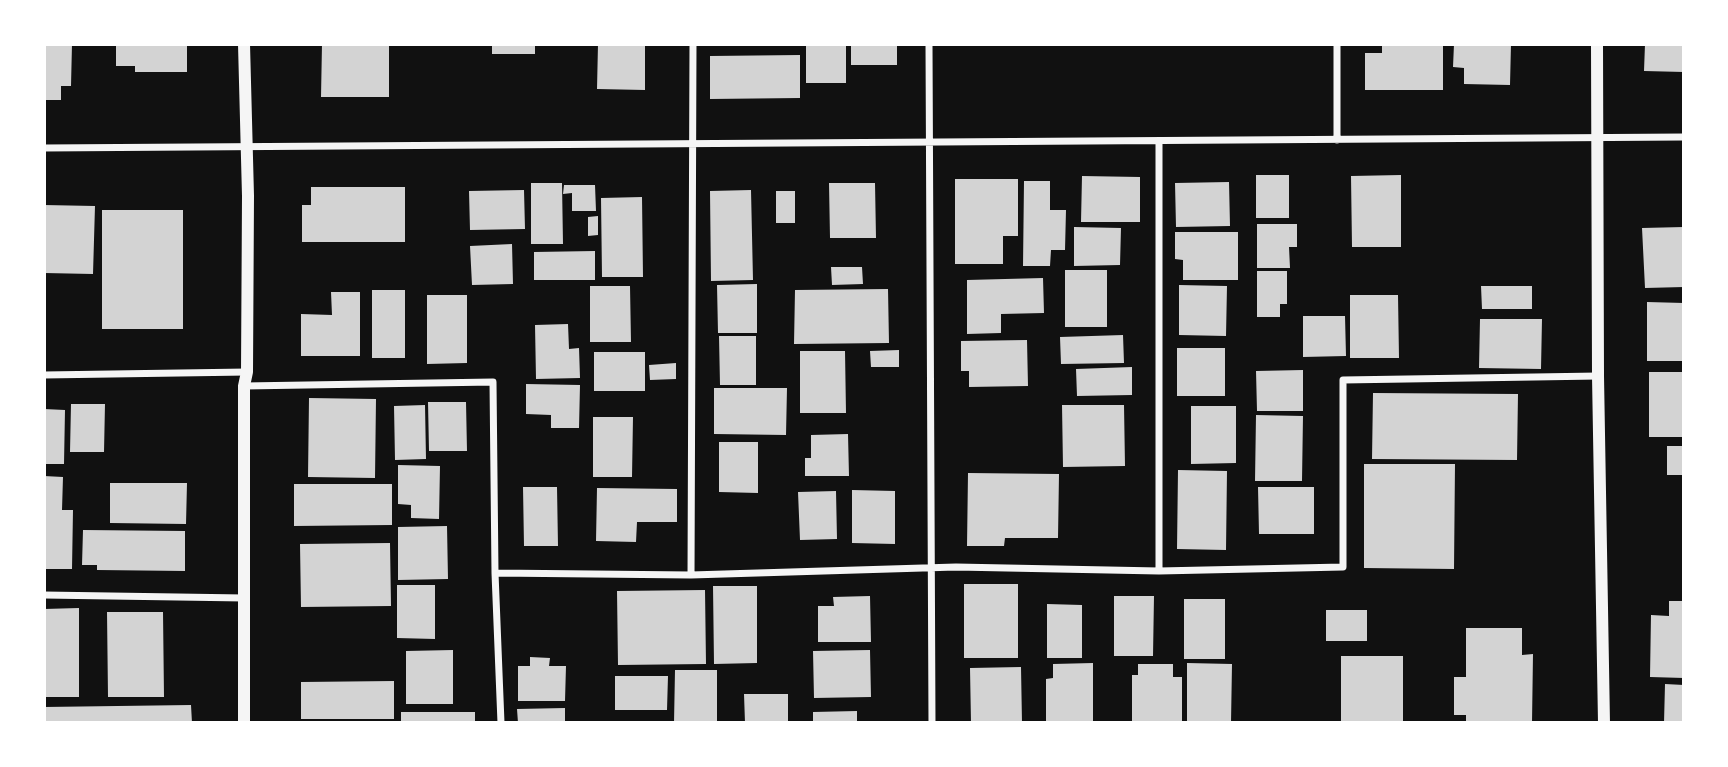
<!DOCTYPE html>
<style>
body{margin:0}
#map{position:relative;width:1728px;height:767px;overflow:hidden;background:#111;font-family:"Work Sans",sans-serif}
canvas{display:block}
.frame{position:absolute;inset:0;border:46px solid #fff;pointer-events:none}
</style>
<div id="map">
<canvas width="1728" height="767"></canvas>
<div class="frame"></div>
</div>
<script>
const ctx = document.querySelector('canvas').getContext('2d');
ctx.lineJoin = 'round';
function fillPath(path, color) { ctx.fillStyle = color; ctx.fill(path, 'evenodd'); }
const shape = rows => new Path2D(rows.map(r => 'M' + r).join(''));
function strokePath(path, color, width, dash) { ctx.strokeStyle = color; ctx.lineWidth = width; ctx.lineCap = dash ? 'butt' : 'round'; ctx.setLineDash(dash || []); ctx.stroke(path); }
fillPath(shape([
 [44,44,72,44,71,86,61,86,61,100,44,100],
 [116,44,187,44,187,72,135,72,135,66,116,66],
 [322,44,389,44,389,97,321,97],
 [492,44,535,44,535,54,492,54],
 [598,44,645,44,645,90,597,89],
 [806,44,846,44,846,83,806,83],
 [851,44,897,44,897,65,851,65],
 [1422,44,1443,44,1443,90,1365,90,1365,53,1382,53,1382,45],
 [1454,44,1511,44,1510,85,1464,84,1464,68,1453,67],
 [1645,44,1684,44,1684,72,1644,71],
 [800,55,800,98,710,99,710,56],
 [1256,175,1289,175,1289,218,1256,218],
 [1401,175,1401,247,1352,247,1351,176],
 [1082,176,1140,177,1140,222,1081,222],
 [955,179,1018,179,1018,236,1003,236,1003,264,955,264],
 [1024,181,1050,181,1050,210,1066,210,1065,250,1051,250,1050,266,1023,266],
 [1229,182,1230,226,1176,227,1175,183],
 [531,183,562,183,563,244,531,244],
 [829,183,875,183,876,238,830,238],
 [564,185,595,185,596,211,572,211,572,193,563,194],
 [311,187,405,187,405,242,302,242,302,205,311,205],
 [524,190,525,229,470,230,469,191],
 [751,190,753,280,711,281,710,191],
 [776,191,795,191,795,223,776,223],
 [642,197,643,277,602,277,601,198],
 [44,205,95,206,93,274,44,273],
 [102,210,183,210,183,329,102,329],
 [598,216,598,235,588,236,588,217],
 [1257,224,1297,224,1297,247,1289,247,1290,268,1257,268],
 [1074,227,1121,228,1120,265,1074,266],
 [1684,227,1684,287,1645,288,1642,228],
 [1175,232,1238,232,1238,280,1183,280,1183,260,1175,259],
 [512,244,513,284,472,285,470,246],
 [595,251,595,280,534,280,534,252],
 [831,267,862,267,863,284,832,285],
 [1065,270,1107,270,1107,327,1065,327],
 [1257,271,1287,271,1287,304,1280,304,1280,317,1257,317],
 [1043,278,1044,313,1001,314,1001,333,967,334,967,280],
 [757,284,757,333,718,333,717,285],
 [1179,285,1227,286,1226,336,1179,335],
 [590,286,630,286,631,342,590,342],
 [1481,286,1532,286,1532,309,1482,309],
 [888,289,889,343,794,344,795,290],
 [372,290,405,290,405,358,372,358],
 [331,292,360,292,360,356,301,356,301,314,332,315],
 [427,295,467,295,467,363,427,364],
 [1350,295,1398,295,1399,358,1350,358],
 [1647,302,1684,303,1684,361,1647,361],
 [1303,316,1345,316,1346,356,1303,357],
 [1480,319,1542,319,1541,369,1479,368],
 [568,324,569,349,579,348,580,378,536,379,535,325],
 [1123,335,1124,363,1061,364,1060,337],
 [719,336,756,336,756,385,720,385],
 [1027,340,1028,386,969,387,969,371,961,371,961,341],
 [1177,348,1225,348,1225,396,1177,396],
 [899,350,899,367,871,367,870,351],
 [800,351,845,351,846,413,800,413],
 [594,352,645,352,645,391,594,391],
 [676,363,676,379,650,380,649,365],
 [1132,367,1132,395,1077,396,1076,369],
 [1303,370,1303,411,1257,411,1256,371],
 [1649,372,1684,372,1684,437,1649,437],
 [526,384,580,385,579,428,551,428,551,415,526,414],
 [714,388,787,388,786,435,714,434],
 [1373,393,1518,394,1517,460,1372,459],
 [309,398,376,399,375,478,308,477],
 [428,402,466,402,467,451,429,451],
 [71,404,105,404,104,452,70,452],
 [425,405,426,459,395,460,394,406],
 [1062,405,1124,405,1125,466,1063,467],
 [1191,406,1236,406,1236,463,1191,464],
 [44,409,65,410,64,464,44,464],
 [1256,415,1303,416,1302,481,1255,481],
 [593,417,633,417,632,477,593,477],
 [848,434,849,476,805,476,805,458,811,458,811,435],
 [719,442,758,442,758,493,719,492],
 [1667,446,1684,446,1684,475,1667,475],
 [1364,464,1455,464,1454,569,1364,568],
 [398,465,440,466,439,519,411,518,411,505,398,504],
 [1178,470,1227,471,1226,550,1177,549],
 [968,473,1059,474,1058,538,1005,538,1004,546,967,546],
 [44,476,63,477,62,510,73,510,72,569,44,569],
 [110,483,187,483,186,524,110,523],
 [294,484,392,484,392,525,294,526],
 [523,487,557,487,558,546,524,546],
 [1258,487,1314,487,1314,534,1259,534],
 [597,488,677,489,677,522,637,522,636,542,596,541],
 [852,490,895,491,895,544,852,543],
 [836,491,837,539,800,540,798,492],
 [447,526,448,579,398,580,398,527],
 [83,530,185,531,185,571,97,570,97,565,82,565],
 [390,543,391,606,301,607,300,544],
 [964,584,1018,584,1018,658,964,658],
 [397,585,435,585,435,639,397,638],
 [713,586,757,586,757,663,714,664],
 [705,590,706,664,618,665,617,591],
 [870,596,871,642,818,642,818,606,834,606,833,597],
 [1114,596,1154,596,1153,656,1114,656],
 [1184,599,1225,599,1225,659,1184,659],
 [1669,601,1684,601,1684,678,1650,677,1651,615,1669,616],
 [1047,604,1082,605,1082,658,1047,658],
 [79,608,79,697,44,697,44,609],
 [1326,610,1367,610,1367,641,1326,641],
 [107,612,163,612,164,697,108,697],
 [1466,628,1522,628,1522,655,1533,654,1532,723,1466,723,1466,715,1454,715,1454,677,1466,677],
 [453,650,453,704,406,704,406,651],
 [870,650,871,697,814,698,813,651],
 [1341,656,1403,656,1403,723,1341,723],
 [530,657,550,658,549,666,566,666,565,701,518,701,518,666,530,666],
 [1093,663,1093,723,1046,723,1046,679,1053,678,1053,664],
 [1187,663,1232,664,1231,723,1187,723],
 [1138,664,1173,664,1173,677,1182,677,1182,723,1132,723,1132,675,1138,675],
 [1021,667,1022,723,971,723,970,668],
 [675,670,717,670,717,723,674,723],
 [615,676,668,676,667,710,615,710],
 [394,681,394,719,301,719,301,682],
 [1665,684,1684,685,1684,723,1664,723],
 [744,694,788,694,788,723,745,723],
 [191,705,192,723,44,723,44,707],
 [565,708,565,723,518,723,517,709],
 [857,711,857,723,813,723,813,712],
 [401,712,475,712,475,723,401,723]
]), '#d3d3d3');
strokePath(shape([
 [929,44,932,723],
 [1337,44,1337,140],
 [1159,141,1159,571],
 [44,148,1684,137],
 [44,375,247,372],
 [244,386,493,382,495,573,501,723],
 [495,573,691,575,956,567,1159,571,1343,567,1343,380,1598,376],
 [691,575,693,44],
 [44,595,244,598]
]), '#f5f5f5', 7);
strokePath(shape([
 [244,44,248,196,247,372,244,386,244,723],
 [1597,44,1598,376,1604,723]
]), '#f5f5f5', 12);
</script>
